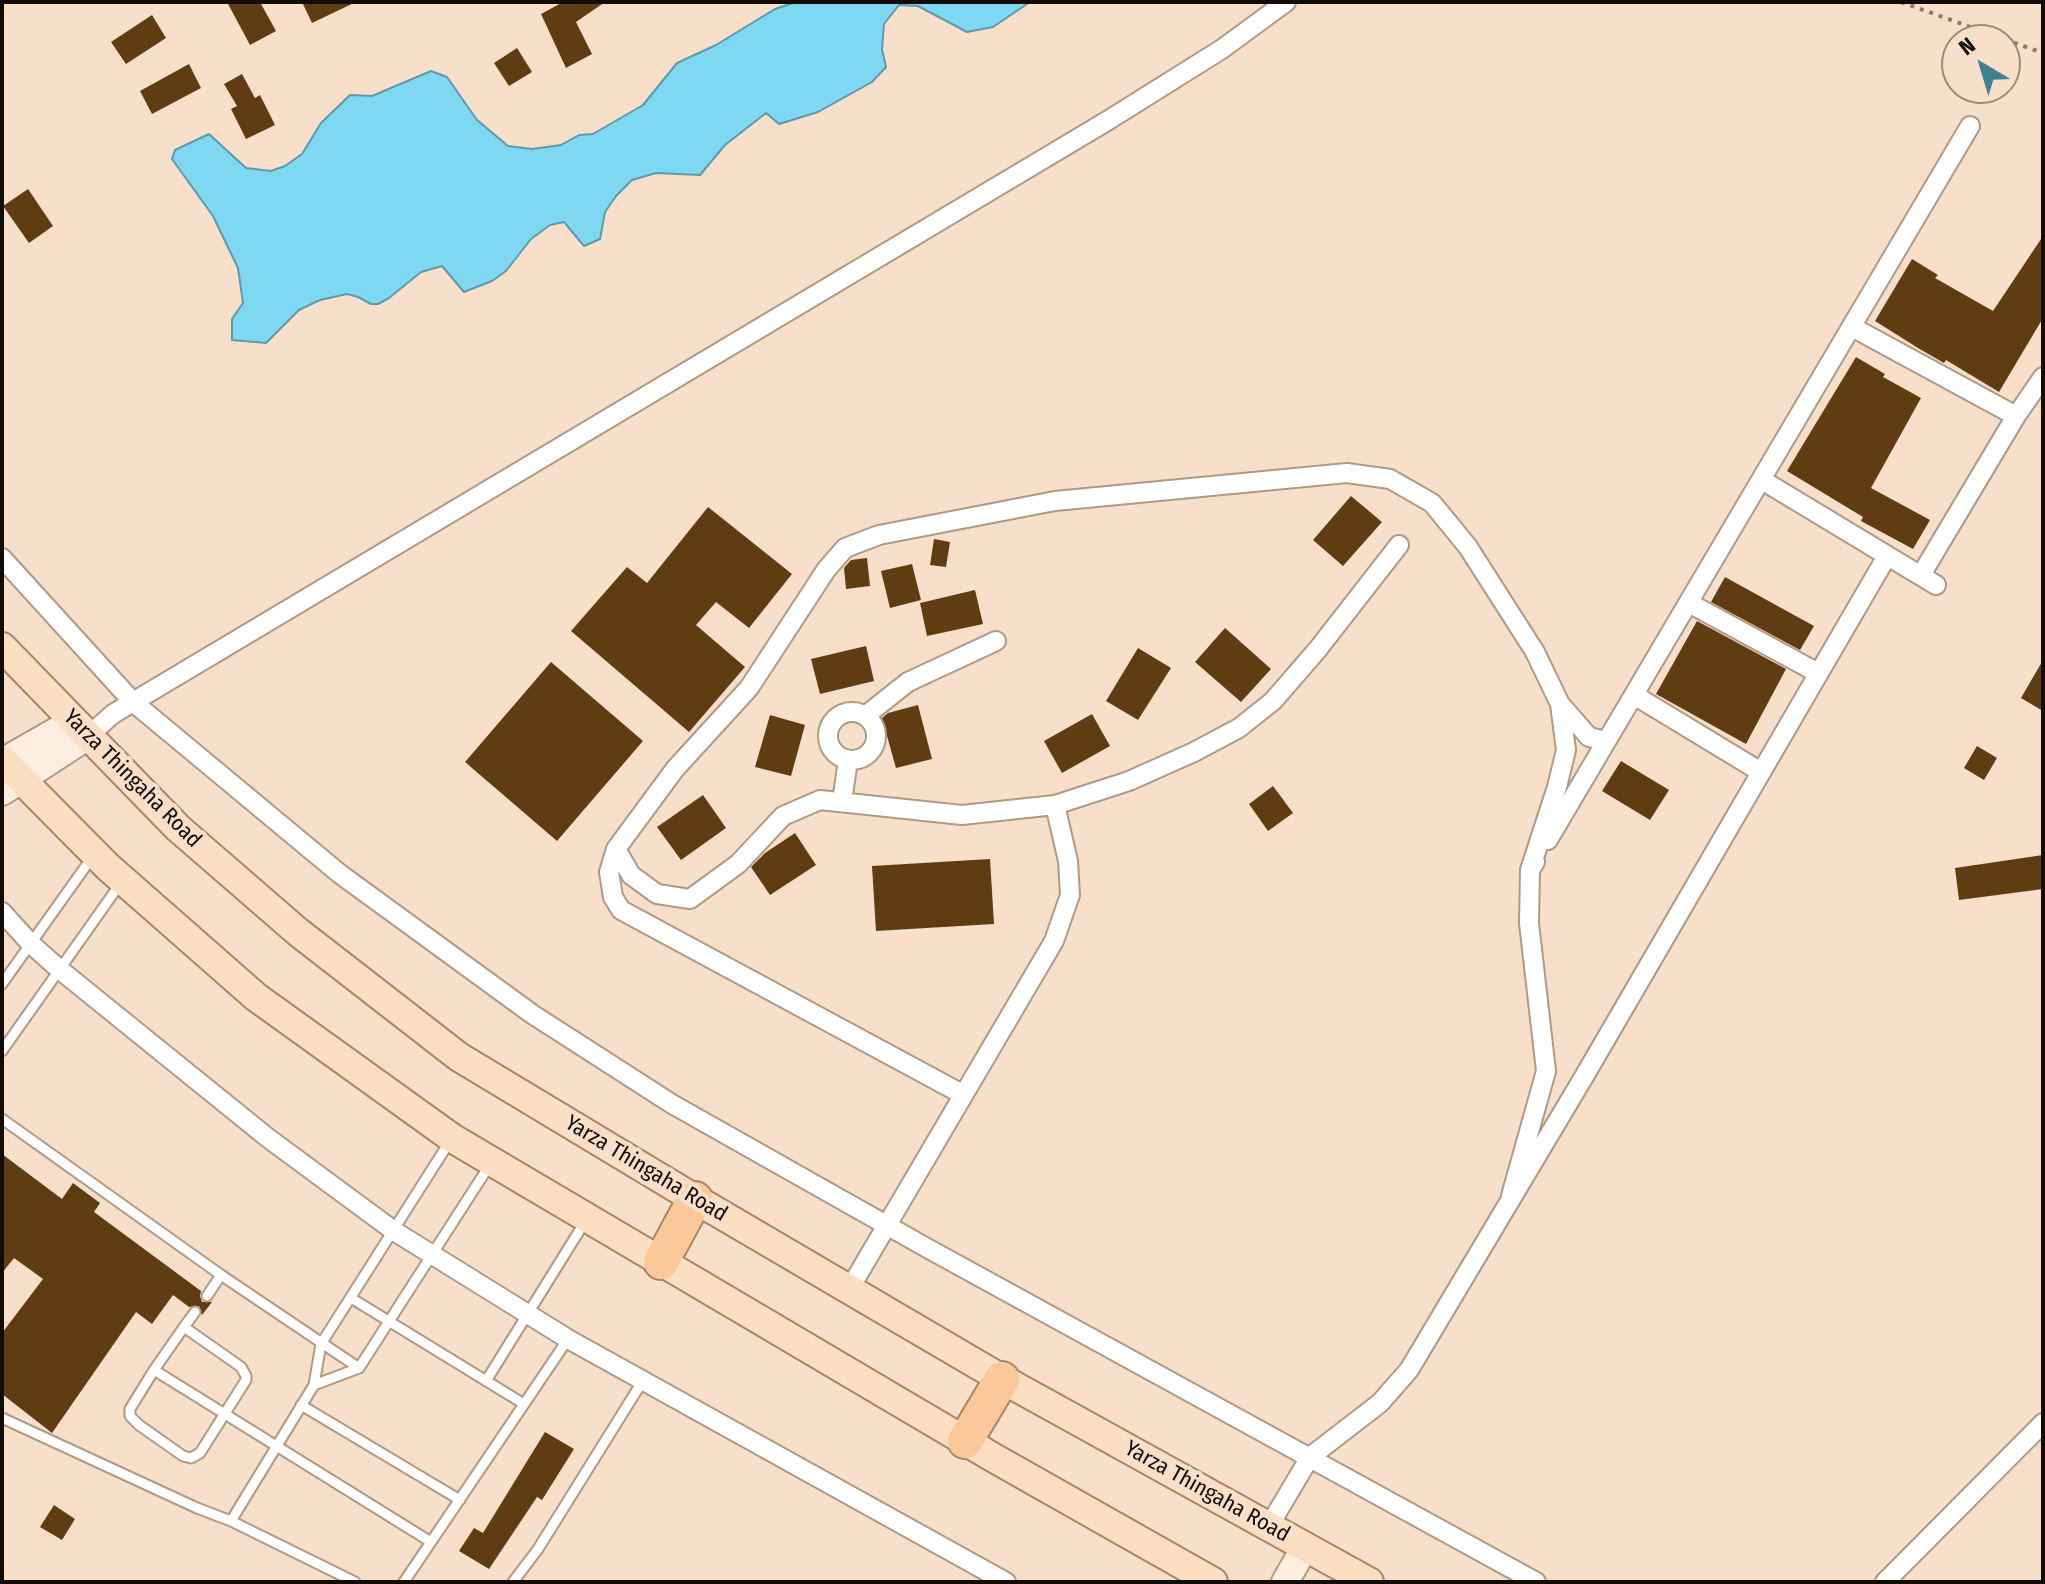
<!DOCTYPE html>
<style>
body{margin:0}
#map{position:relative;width:2045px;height:1584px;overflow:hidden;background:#f7dfca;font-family:"Fira Sans Condensed",sans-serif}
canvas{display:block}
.frame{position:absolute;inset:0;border:4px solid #130b05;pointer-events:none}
.north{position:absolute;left:1941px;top:24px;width:80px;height:80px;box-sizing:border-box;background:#f7dfca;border:2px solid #9c8a7b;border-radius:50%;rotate:322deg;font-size:22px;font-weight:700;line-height:32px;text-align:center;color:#130b05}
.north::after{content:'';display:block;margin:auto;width:28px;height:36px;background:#3f8193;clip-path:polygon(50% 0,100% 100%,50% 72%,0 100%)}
</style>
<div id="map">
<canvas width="2045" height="1584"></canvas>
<div class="frame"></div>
<div class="north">N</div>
</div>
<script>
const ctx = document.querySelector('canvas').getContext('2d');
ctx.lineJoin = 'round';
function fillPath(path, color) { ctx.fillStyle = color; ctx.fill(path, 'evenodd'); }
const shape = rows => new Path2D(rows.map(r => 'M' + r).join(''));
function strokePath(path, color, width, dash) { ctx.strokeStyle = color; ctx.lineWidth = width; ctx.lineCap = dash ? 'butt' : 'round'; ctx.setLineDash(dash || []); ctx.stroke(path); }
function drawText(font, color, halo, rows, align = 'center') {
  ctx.font = font + ' "Fira Sans Condensed",sans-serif'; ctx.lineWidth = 8; ctx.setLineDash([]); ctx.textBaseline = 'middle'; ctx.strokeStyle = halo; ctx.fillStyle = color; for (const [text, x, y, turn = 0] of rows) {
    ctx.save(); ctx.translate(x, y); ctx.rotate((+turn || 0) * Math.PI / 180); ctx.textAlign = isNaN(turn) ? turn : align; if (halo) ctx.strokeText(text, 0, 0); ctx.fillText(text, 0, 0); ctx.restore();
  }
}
const water = shape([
 [796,2,1030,2,993,27,967,32,918,6,899,5,884,24,882,49,886,67,872,82,818,112,779,124,766,113,725,145,700,175,656,173,632,180,616,196,605,212,600,239,584,246,564,222,550,225,531,239,506,271,492,281,464,292,442,266,421,272,389,298,378,304,371,304,358,297,347,294,320,300,299,310,266,343,232,340,232,319,243,303,238,268,213,216,172,159,175,150,209,134,246,168,271,171,285,166,302,154,321,123,350,95,372,96,431,71,447,77,477,120,508,146,532,149,561,145,579,135,593,134,643,105,677,63,716,45,775,9,796,2]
]);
fillPath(water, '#7ed8f1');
strokePath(water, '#5e9aaa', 2);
fillPath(shape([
 [227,2,260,2,276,31,250,45],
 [302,2,356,2,312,23],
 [563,2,605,2,576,22,592,54,566,68,541,14],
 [152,15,166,38,126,64,111,42],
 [517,48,532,72,509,86,494,63],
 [189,64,201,88,152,114,140,91],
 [242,74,255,98,260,95,275,125,246,139,231,109,237,106,224,84],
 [28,189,53,226,29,243,3,206],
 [2043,236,2043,318,1999,392,1946,360,1944,363,1918,348,1875,321,1912,259,1938,275,1935,278,1993,311],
 [1856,357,1885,374,1883,377,1921,398,1871,488,1930,520,1913,549,1861,521,1863,517,1787,471],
 [1351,496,1382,522,1343,566,1313,540],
 [708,507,792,574,749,628,716,602,696,625,745,667,689,732,571,631,627,567,647,583],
 [934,539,950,542,946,567,930,565],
 [867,558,870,586,846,589,844,568,851,560],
 [912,564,921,600,890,608,881,571],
 [1725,577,1814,626,1800,650,1711,602],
 [975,590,983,624,927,636,920,603],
 [1697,621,1786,669,1746,744,1656,694],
 [1225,628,1271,669,1241,702,1195,662],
 [866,646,874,681,820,694,811,659],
 [1138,648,1171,668,1138,720,1106,701],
 [2043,660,2043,711,2021,698],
 [551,662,643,741,557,841,465,762],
 [918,705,932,759,896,768,882,718,888,713],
 [1092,714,1110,746,1062,773,1044,741],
 [770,715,805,725,791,776,755,767],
 [1977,746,1997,758,1984,780,1964,768],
 [1621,761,1669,790,1650,820,1602,791],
 [1273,786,1293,813,1268,831,1249,804],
 [703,795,726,828,681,860,657,827],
 [795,833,816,865,770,895,751,867,765,853],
 [2043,855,2043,889,1959,900,1955,868],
 [990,859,994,924,876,931,872,866],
 [2,1154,62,1199,73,1183,100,1203,94,1212,201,1291,200,1296,202,1302,212,1302,202,1315,199,1306,189,1307,173,1295,152,1324,136,1312,52,1433,2,1394,2,1333,43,1279,14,1258,2,1273],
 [545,1432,574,1449,542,1500,537,1497,489,1569,459,1551,474,1528,483,1533],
 [54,1505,75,1519,62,1540,40,1527]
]), '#603c13');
const lane = shape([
 [2,984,93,856],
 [2,1051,120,884],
 [2,1119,221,1275,359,1368],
 [207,1296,221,1275],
 [351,1298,524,1404],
 [184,1327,241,1367,246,1376,246,1380,200,1453,191,1458,183,1456,139,1425,130,1416,130,1409,154,1370,184,1327,195,1312],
 [154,1370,431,1542],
 [486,1381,586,1220],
 [314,1385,359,1368,489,1166],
 [301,1405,460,1500],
 [2,1418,197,1508,231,1521,314,1385,321,1344,450,1141],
 [231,1521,355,1582],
 [404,1582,568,1339],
 [513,1582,538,1549,642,1382]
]);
const street = shape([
 [1852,327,2016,416],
 [1762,480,1936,585],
 [2,558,133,702,340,874,532,1014,672,1104,927,1248,1536,1582],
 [1921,575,2016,416,2043,377],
 [1689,603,1818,673],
 [1634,695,1761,772],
 [1560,704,1589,737,1606,741],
 '828 736a24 24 0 1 1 48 0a24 24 0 1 1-48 0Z',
 [865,716,908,682,996,641],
 [88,736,113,714,133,702,1107,121,1222,49,1286,2],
 [842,802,848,760],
 [1548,840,1970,126],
 [616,849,631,875,657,894,690,899,738,864,783,816,820,800,962,815,1055,805,1129,781,1194,752,1239,728,1273,701,1318,649,1399,545],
 [2,912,31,944,59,969,268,1138,394,1231,568,1339,1006,1582],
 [962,1094,621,910,613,897,609,872,616,849,675,769,749,688,826,570,845,548,879,535,1055,501,1347,473,1390,479,1432,503,1468,547,1535,652,1560,704,1566,750,1557,787,1530,870],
 [1511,1196,1546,1071,1529,923,1530,870,1535,862],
 [850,1288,1054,941,1070,895,1068,861,1055,805],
 [1269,1526,1310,1457,1380,1403,1409,1370,1585,1075,1887,556],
 [1885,1582,2043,1423]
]);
const secondary = shape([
 [2,762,72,722],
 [2,792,88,736],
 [1285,1582,1305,1547]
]);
const primary = shape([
 [2,647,178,828,298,932,459,1057,695,1199,1002,1379,1369,1582],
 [2,760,108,867,256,997,452,1138,994,1458,1213,1582]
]);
const highway = shape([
 [661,1262,695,1199],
 [965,1441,1002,1379]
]);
strokePath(lane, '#af9a86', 13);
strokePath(street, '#af9a86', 22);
strokePath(secondary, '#af9a86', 30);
strokePath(primary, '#a98665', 32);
strokePath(highway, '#a98665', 38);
strokePath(shape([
 [1901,2,2043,53]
]), '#8c7b6d', 4, [4, 6]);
strokePath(lane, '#fff', 9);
strokePath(street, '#fff', 18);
strokePath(secondary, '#feeee0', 26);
strokePath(primary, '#fcdec2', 28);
strokePath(highway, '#fac899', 34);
drawText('22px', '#130b05', '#f7dfca', [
 ["Yarza Thingaha Road",132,779,45],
 ["Yarza Thingaha Road",646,1169,31],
 ["Yarza Thingaha Road",1207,1492,29]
]);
</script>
